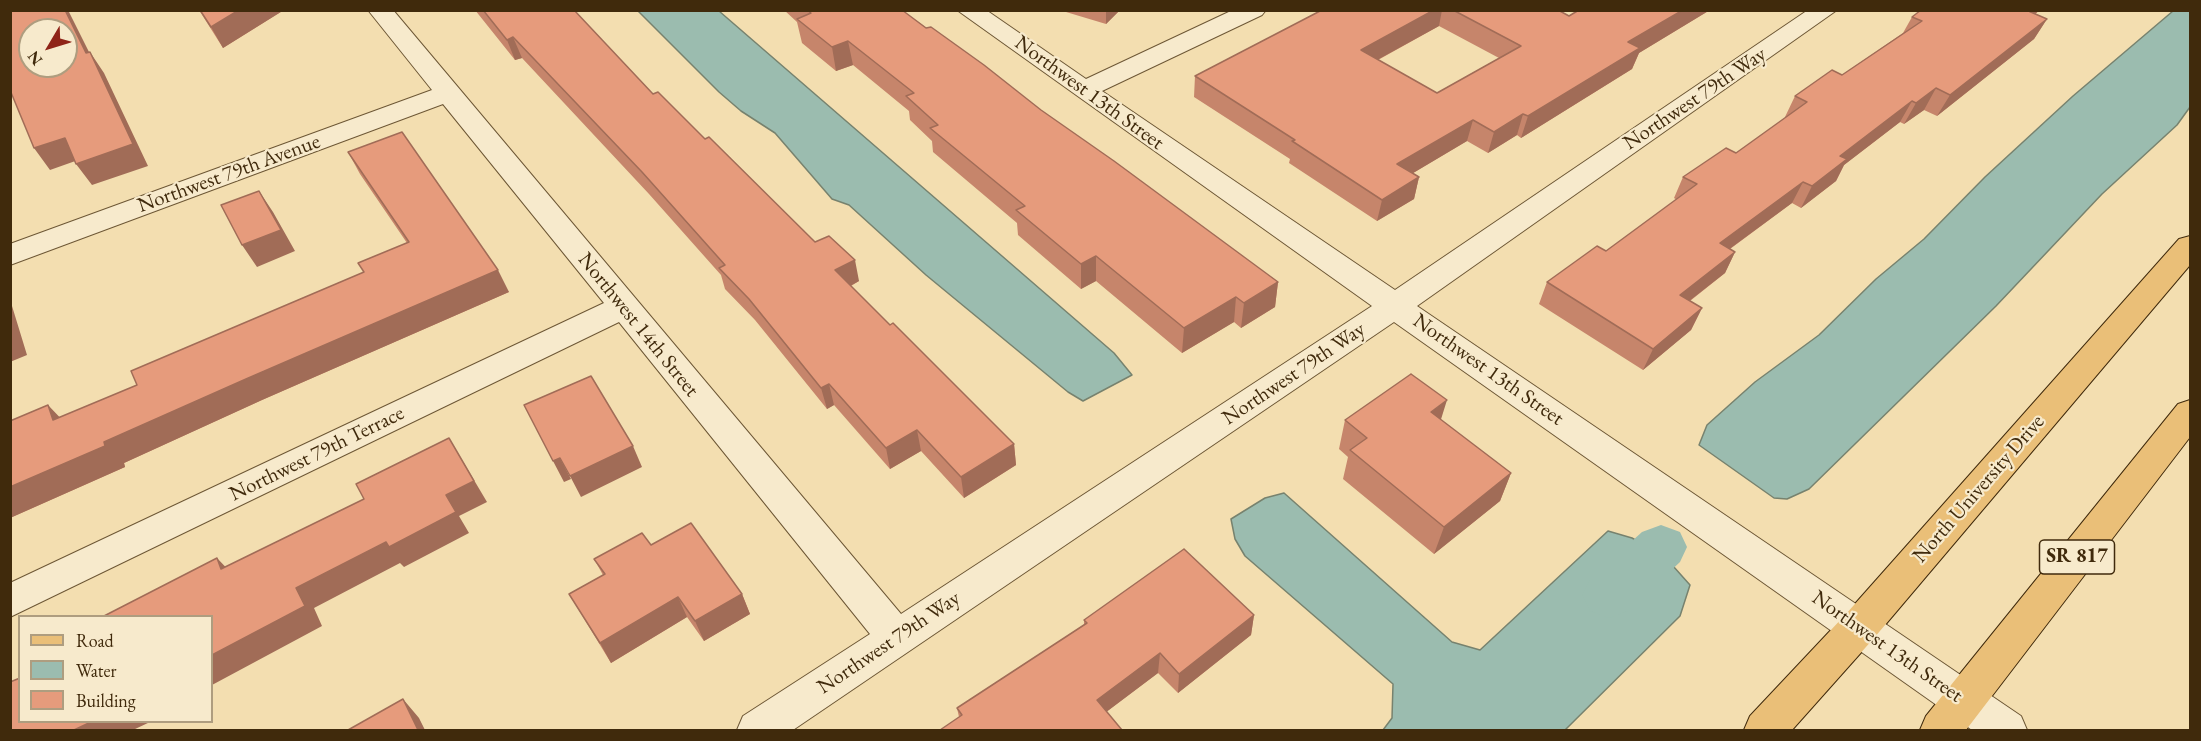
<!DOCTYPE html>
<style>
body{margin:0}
#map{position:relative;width:2201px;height:741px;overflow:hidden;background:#f3deb0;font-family:"EB Garamond",serif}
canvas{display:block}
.frame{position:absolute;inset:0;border:12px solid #402a0c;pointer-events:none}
.legend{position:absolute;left:18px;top:615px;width:195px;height:108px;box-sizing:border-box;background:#f7eacc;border:2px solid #ae9d7f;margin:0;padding:8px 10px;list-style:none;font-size:18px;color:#402a0c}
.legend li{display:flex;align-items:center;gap:12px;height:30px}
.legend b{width:30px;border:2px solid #ae9d7f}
.north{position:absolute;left:18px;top:18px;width:60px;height:60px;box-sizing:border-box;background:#f7eacc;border:2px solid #ae9d7f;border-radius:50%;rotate:232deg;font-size:16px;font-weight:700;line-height:24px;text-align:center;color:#402a0c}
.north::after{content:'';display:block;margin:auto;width:21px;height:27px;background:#8f2418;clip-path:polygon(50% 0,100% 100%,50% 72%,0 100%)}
</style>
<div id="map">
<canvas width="2201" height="741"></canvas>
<div class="frame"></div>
<ul class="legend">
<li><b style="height:8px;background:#eabf78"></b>Road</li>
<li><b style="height:16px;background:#9bbcaf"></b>Water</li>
<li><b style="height:16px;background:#e69b7c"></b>Building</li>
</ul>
<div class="north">N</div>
</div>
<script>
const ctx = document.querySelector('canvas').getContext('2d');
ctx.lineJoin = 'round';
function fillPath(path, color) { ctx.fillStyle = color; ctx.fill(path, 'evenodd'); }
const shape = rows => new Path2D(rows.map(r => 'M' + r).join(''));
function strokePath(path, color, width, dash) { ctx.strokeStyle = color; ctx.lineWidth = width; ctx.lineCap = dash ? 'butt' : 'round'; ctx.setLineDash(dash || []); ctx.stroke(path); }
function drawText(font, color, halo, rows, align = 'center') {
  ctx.font = font + ' "EB Garamond",serif'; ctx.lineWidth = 4.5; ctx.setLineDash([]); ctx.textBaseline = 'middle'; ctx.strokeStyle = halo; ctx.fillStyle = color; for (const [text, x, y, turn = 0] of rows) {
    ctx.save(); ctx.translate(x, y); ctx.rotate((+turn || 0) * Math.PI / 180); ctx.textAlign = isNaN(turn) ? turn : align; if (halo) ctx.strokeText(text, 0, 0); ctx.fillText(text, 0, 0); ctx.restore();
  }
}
const water = shape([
 [638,11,719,11,1114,353,1132,375,1083,401,1068,392,926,275,849,205,832,199,775,133,741,111,719,92,638,11],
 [2173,11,2190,11,2190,107,2177,125,2102,194,1996,306,1809,489,1787,499,1774,498,1699,445,1707,425,1755,382,1819,335,1876,279,1924,239,1985,177,2073,96,2173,11],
 [1284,493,1452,642,1480,650,1608,531,1632,538,1665,557,1690,585,1680,616,1565,730,1383,730,1392,718,1393,684,1245,556,1235,539,1231,519,1265,498,1284,493]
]);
fillPath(water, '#9bbcaf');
strokePath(water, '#77826e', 1.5);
fillPath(shape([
 [1661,525,1680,532,1687,547,1680,562,1628,611,1609,618,1590,611,1582,595,1590,579,1642,532,1661,525]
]), '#9bbcaf');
const minor = shape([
 [368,10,393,10,901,614,1372,306,957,10,986,10,1086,79,1233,10,1266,10,1262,15,1102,91,1395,290,1808,10,1837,10,1417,306,2021,716,2027,730,1972,730,1394,322,793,730,737,730,743,716,870,634,619,322,10,617,10,583,604,303,443,104,10,265,10,244,432,90,368,10]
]);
const major = shape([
 [2190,236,2190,265,1874,638,1792,730,1744,730,1750,716,1846,614,2179,239,2190,236],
 [2190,400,2190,437,1966,730,1920,730,1926,716,2178,404,2190,400]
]);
strokePath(minor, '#6d5735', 2);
strokePath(major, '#402a0c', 2);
fillPath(minor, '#f7eacc');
fillPath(major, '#eabf78');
fillPath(shape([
 [199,10,284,10,223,48],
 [475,10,574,10,653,94,705,139,815,242,859,281,851,286,890,325,1014,444,1016,465,964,498,921,451,890,469,834,405,827,409,755,320,725,289,721,275,649,194,522,58,515,60],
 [784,10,902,10,1278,282,1275,307,1241,328,1234,322,1182,353,1096,281,1081,289,1018,235,1017,223,933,152,932,141,910,120,909,111,853,65,836,71,802,43,797,22],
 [1063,10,1120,10,1106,24,1066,12],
 [1322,10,1558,10,1569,16,1710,10,1639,53,1632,69,1521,138,1517,135,1488,153,1467,141,1413,173,1419,177,1414,199,1377,221,1289,163,1290,159,1194,97,1195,76],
 [1439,26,1499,58,1437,93,1378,60],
 [1921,10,2040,10,2035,14,2047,19,2034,39,1937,116,1924,110,1904,124,1900,122,1844,165,1836,181,1801,208,1792,203,1730,249,1735,252,1725,273,1690,301,1702,308,1691,330,1643,370,1539,304,1547,282,1606,251,1677,200,1674,198,1683,177,1736,153,1786,118,1785,117,1795,96,1842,75,1903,33,1912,17],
 [348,152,509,292,262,400,124,463,125,467,10,518,10,421,60,418,137,385,364,272,407,243,360,174],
 [1345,420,1441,420,1511,473,1500,501,1434,554,1343,479,1348,457,1339,449],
 [651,545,742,594,750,614,704,641,687,617,611,663,569,594,603,575,594,559],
 [1254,615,1251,635,1178,693,1158,673,1106,712,959,717,957,708,1084,625,1084,620]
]), '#c6856b');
fillPath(shape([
 [65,10,68,10,91,56,90,52,104,73,148,166,92,185,76,164,86,53],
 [239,10,284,10,223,48,211,27],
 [1106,10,1120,10,1106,24],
 [1434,10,1442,10,1439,26,1357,71,1361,50],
 [1683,10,1710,10,1639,53,1632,69,1521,138,1528,116,1628,42],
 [2026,10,2040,10,2013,31],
 [2047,19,2034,39,1937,116,1950,95],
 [513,37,522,58,515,60,507,40],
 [848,41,853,65,836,71,832,47],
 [1936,88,1924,110,1904,124,1916,103],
 [1912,101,1900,122,1844,165,1836,181,1801,208,1812,186,1840,156],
 [1523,114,1517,135,1488,153,1494,132],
 [1473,120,1467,141,1393,185,1397,164],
 [65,138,81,159,50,170,34,148],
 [1419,177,1414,199,1377,221,1382,200],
 [1803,182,1792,203,1709,264,1720,243],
 [259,191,273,212,295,251,257,267,242,245],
 [1735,252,1725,273,1670,316,1680,295],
 [1096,256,1096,281,1081,289,1081,264],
 [855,260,859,281,839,292,835,270],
 [498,270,509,292,262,400,124,463,125,467,10,518,10,487,104,442,246,379],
 [1278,282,1275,307,1241,328,1244,303],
 [1236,297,1234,322,1182,353,1184,328],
 [10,304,12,306,27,355,10,362],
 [1702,308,1691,330,1643,370,1653,349],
 [829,384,834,405,827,409,821,388],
 [1447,400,1438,429,1431,412],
 [48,405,68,426,53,420],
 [917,430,921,451,890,469,886,448],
 [449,438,487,502,459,516,469,533,404,567,400,563,314,608,322,626,212,685,212,655,296,588,446,495],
 [1014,444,1016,465,964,498,961,477],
 [633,446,642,467,581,497,570,476],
 [560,458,571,479,564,482,553,461],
 [1511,473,1500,501,1434,554,1444,527],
 [217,558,236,578,221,569],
 [742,594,750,614,704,641,695,621],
 [678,597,687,617,611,663,600,643],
 [1254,615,1251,635,1178,693,1179,674],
 [1160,653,1158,673,1097,719,1097,700],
 [403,699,419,718,425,730,418,730],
 [91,722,150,722,133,730,74,730]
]), '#a16c57');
const building = shape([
 [10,10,65,10,86,53,90,52,133,144,76,164,65,138,34,148,10,90,10,10],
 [30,30,66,30,66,66,30,66,30,30],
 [200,10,239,10,211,27,200,10],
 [483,10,574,10,653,94,658,92,705,139,709,137,815,242,829,236,855,260,835,270,890,325,893,323,1014,444,961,477,917,430,886,448,829,384,821,388,749,299,719,268,725,265,642,172,513,37,507,40,483,10],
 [807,10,902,10,926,28,931,27,984,65,1041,110,1114,161,1278,282,1244,303,1236,297,1184,328,1096,256,1081,264,1016,210,1025,206,930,128,938,125,906,96,914,93,848,41,832,47,797,19,811,13,807,10],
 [1322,10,1434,10,1361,50,1437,93,1521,46,1453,10,1558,10,1569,16,1579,10,1683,10,1628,42,1640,48,1528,116,1523,114,1494,132,1473,120,1397,164,1419,177,1382,200,1292,141,1295,140,1195,76,1322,10],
 [1921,10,2026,10,2047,19,1950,95,1936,88,1916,103,1912,101,1840,156,1847,159,1812,186,1803,182,1720,243,1735,252,1680,295,1702,308,1653,349,1547,282,1597,246,1606,251,1697,184,1683,177,1726,148,1736,153,1807,102,1795,96,1832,70,1842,75,1922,21,1912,17,1921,10],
 [402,132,498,270,246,379,104,442,105,446,10,487,10,421,48,405,53,420,137,385,131,371,364,272,358,263,409,242,348,152,402,132],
 [259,191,281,230,242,245,221,205,259,191],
 [1411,374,1447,400,1431,412,1511,473,1444,527,1350,450,1367,438,1345,420,1411,374],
 [591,376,633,446,570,476,560,458,553,461,524,405,591,376],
 [449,438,474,481,446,495,456,512,389,547,386,542,296,588,305,606,212,655,212,616,104,616,217,558,221,569,364,499,356,484,449,438],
 [691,523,742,594,695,621,678,597,600,643,569,594,605,574,594,559,642,533,651,545,691,523],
 [1184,549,1254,615,1179,674,1160,653,1097,700,1122,730,940,730,962,715,957,708,1087,623,1084,620,1184,549],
 [20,678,20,722,91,722,74,730,10,730,10,682,20,678],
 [403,699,418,730,348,730,403,699]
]);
fillPath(building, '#e69b7c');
strokePath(building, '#a16c57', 1.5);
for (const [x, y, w] of [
 [2077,557,75]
]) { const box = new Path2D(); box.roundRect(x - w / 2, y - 17, w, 34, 4.5); ctx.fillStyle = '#f7eacc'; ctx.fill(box); strokePath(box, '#402a0c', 1.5); }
drawText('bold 20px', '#402a0c', null, [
 ["SR 817",2077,557]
]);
drawText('21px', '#402a0c', '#f7eacc', [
 ["Northwest 13th Street",1089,93,36],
 ["Northwest 79th Way",1695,99,-34],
 ["Northwest 79th Avenue",229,174,-20],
 ["Northwest 14th Street",638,325,51],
 ["Northwest 13th Street",1488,370,35],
 ["Northwest 79th Way",1294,374,-34],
 ["Northwest 79th Terrace",317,454,-26],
 ["North University Drive",1979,489,-49],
 ["Northwest 79th Way",889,643,-34],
 ["Northwest 13th Street",1887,647,35]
]);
</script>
